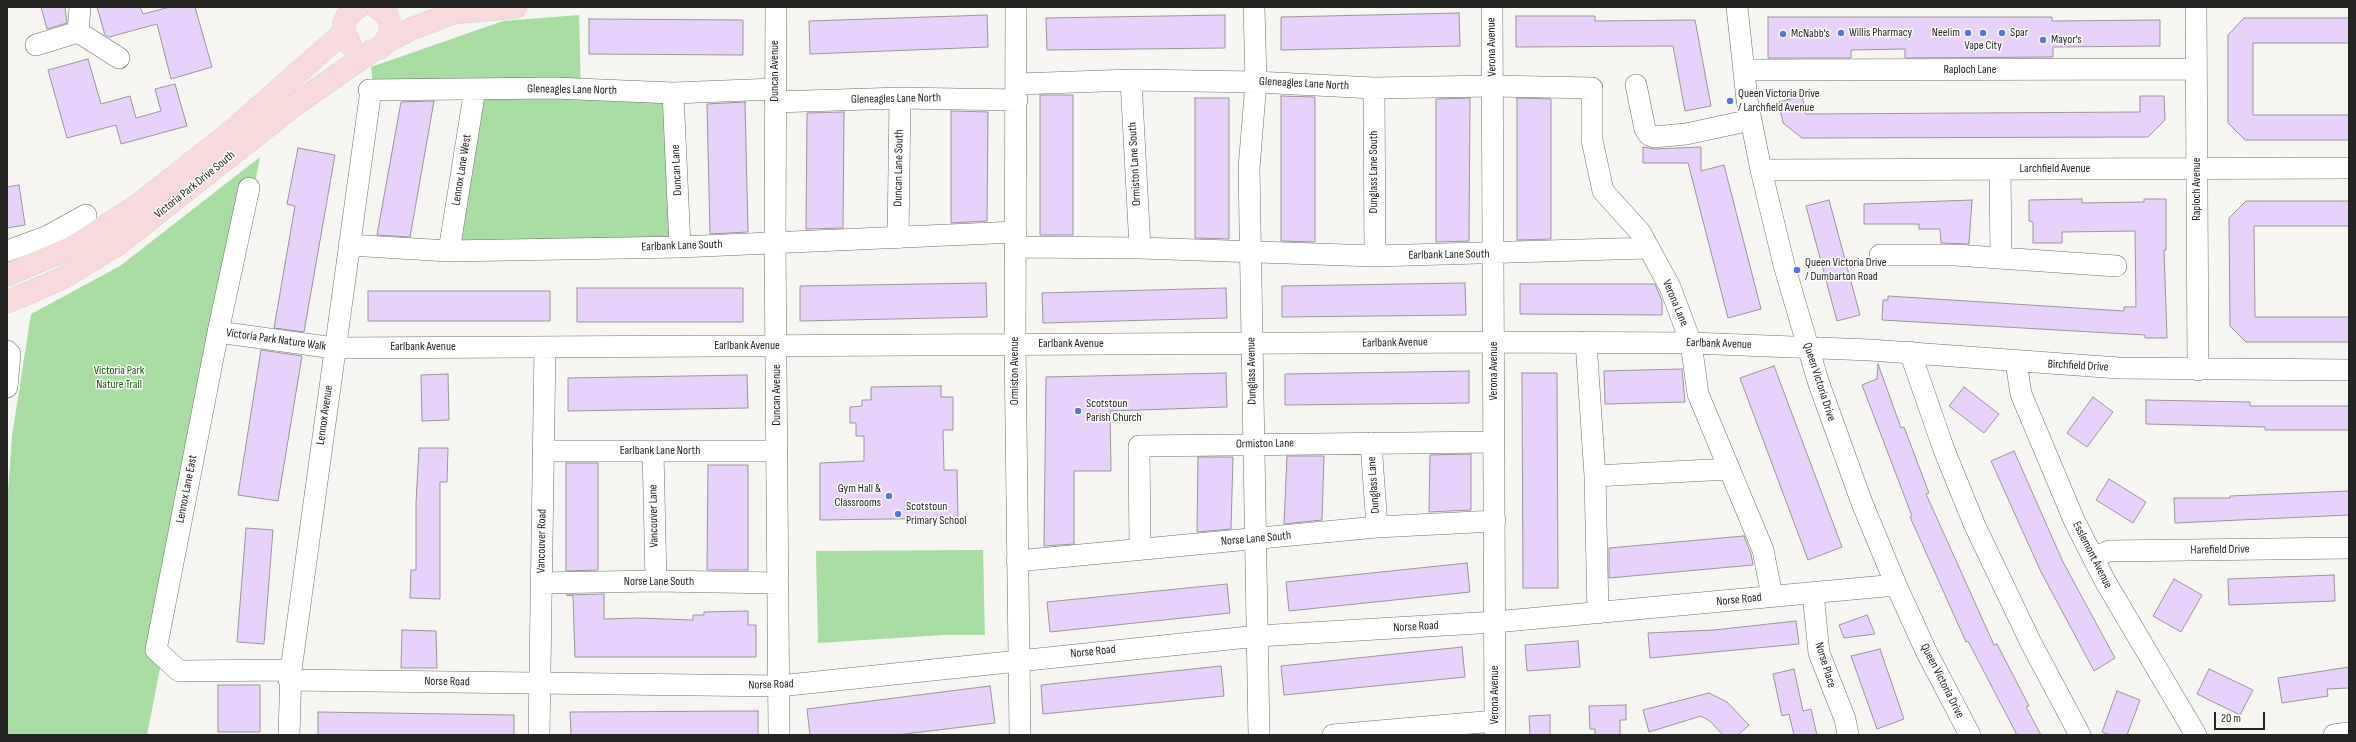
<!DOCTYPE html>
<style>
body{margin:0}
#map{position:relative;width:2356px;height:742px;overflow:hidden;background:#f6f5f1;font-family:"Sofia Sans Condensed",sans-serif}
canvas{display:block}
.frame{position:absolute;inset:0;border:8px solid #242422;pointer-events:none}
.scale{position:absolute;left:2214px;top:712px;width:51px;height:18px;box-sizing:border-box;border:2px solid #242422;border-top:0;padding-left:5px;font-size:12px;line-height:14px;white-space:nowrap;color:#242422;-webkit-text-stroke:3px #fff;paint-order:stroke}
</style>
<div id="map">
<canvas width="2356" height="742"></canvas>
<div class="frame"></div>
<div class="scale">20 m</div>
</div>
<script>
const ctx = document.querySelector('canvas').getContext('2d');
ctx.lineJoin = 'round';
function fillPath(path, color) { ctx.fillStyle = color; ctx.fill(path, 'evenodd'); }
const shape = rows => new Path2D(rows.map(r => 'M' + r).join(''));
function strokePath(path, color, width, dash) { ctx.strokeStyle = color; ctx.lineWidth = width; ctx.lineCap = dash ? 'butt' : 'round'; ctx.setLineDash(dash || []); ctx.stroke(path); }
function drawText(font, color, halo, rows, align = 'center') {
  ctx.font = font + ' "Sofia Sans Condensed",sans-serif'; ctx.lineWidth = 3; ctx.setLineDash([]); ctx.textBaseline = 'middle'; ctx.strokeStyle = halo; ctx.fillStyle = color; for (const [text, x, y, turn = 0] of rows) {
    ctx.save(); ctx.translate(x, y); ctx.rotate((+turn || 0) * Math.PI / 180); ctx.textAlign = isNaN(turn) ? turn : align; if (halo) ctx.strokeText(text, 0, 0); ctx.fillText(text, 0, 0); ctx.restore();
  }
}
fillPath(shape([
 [579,15,581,96,668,94,670,241,447,244,469,93,374,94,371,67,503,21],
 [260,157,147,735,7,735,7,507,12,436,31,314,120,266],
 [983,550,985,635,943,635,818,643,816,551]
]), '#a7dda0');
const building = shape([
 [41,7,65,7,67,23,47,29,41,7],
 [97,7,140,7,143,14,170,7,195,7,212,67,171,79,157,24,109,37,105,35,97,7],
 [1459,13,1460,46,1281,50,1281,17,1459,13],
 [987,15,988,47,810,54,809,21,987,15],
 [1225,15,1225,48,1047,50,1046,18,1225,15],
 [1516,16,1595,16,1595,21,1695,20,1711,106,1685,111,1673,46,1516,47,1516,16],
 [1768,17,2052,17,2052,21,2160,20,2160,46,2053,47,2053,57,1905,58,1905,49,1851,50,1851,58,1768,58,1768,17],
 [2244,18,2349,18,2349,43,2253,43,2253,115,2349,115,2349,140,2245,140,2228,123,2228,35,2244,18],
 [589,19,743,20,743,55,589,54,589,19],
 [88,59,101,104,130,96,136,118,161,111,155,89,175,84,187,126,121,144,116,125,67,138,48,70,88,59],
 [1040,95,1073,95,1073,235,1040,235,1040,95],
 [1281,96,1315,97,1315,242,1281,241,1281,96],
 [1802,96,1806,114,2140,112,2140,96,2164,96,2165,120,2148,137,1802,138,1783,123,1779,102,1802,96],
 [1195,98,1229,98,1229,239,1195,238,1195,98],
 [1470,98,1469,241,1436,242,1436,99,1470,98],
 [1517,98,1551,99,1551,239,1517,240,1517,98],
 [434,101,410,237,377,235,401,102,434,101],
 [745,102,748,232,710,234,707,104,745,102],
 [951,111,988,112,987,221,951,223,951,111],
 [844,112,843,228,806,229,807,113,844,112],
 [1643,147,1655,149,1701,147,1701,171,1724,165,1761,309,1728,318,1688,163,1643,163,1643,147],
 [298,148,335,155,304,332,274,328,295,206,287,204,298,148],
 [19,185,25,225,7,228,7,187,19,185],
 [2082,199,2082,203,2144,202,2144,199,2166,199,2166,250,2164,250,2167,338,2145,338,2145,335,1882,320,1883,300,1888,300,1888,296,2124,311,2124,307,2136,307,2135,231,2062,232,2062,243,2033,243,2033,222,2029,221,2029,200,2082,199],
 [1829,200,1860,315,1837,321,1806,206,1829,200],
 [1972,200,1969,244,1941,243,1940,229,1919,229,1919,224,1864,224,1864,204,1972,200],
 [2246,201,2349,201,2349,226,2254,226,2255,317,2349,317,2349,342,2246,342,2230,326,2229,218,2246,201],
 [986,283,987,317,800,321,800,286,986,283],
 [1465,283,1466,315,1282,317,1282,286,1465,283],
 [1520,284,1655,284,1662,301,1662,315,1520,314,1520,284],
 [577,288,743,288,743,322,577,322,577,288],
 [1226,288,1227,318,1043,323,1042,293,1226,288],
 [368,291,550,291,550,321,368,321,368,291],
 [261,350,302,356,278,501,238,495,261,350],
 [1878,364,1901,428,1904,427,1929,493,1926,494,1994,645,1997,644,2029,706,2026,707,2041,735,2017,735,1968,641,1966,642,1910,517,1912,516,1862,385,1877,379,1878,364],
 [1774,366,1842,547,1808,560,1740,378,1774,366],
 [1682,369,1685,402,1605,404,1604,371,1682,369],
 [1469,371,1469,403,1285,405,1285,374,1469,371],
 [1226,373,1227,407,1110,411,1111,471,1074,471,1074,544,1044,546,1046,377,1226,373],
 [1522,373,1557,373,1558,588,1523,588,1522,373],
 [448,374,449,420,422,421,421,375,448,374],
 [747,375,748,408,568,411,568,378,747,375],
 [941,386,941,397,953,397,953,430,943,430,944,470,957,470,958,518,820,520,820,463,864,461,864,436,856,436,856,423,850,423,850,407,862,406,862,400,871,400,871,387,941,386],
 [1964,387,1999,414,1984,433,1949,406,1964,387],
 [2093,397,2113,412,2087,447,2067,433,2093,397],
 [2146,400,2250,402,2250,406,2349,406,2349,430,2265,430,2265,427,2146,424,2146,400],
 [419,448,448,448,447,482,440,482,440,599,410,598,411,570,416,570,416,503,419,448],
 [2014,451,2063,562,2115,658,2094,671,2041,572,1991,461,2014,451],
 [1471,454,1471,510,1429,512,1430,455,1471,454],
 [1287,456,1324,456,1322,520,1284,524,1287,456],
 [1198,457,1233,457,1231,529,1197,532,1198,457],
 [566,463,598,463,598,570,566,571,566,463],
 [708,465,748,465,748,570,707,570,708,465],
 [2109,479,2146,502,2133,523,2096,500,2109,479],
 [2349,491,2349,515,2175,523,2174,498,2230,498,2230,496,2349,491],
 [246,528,273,530,264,644,237,642,246,528],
 [1744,536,1751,554,1753,565,1609,578,1609,548,1744,536],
 [1467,563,1470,592,1289,611,1286,582,1467,563],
 [2334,575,2335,601,2229,605,2228,579,2334,575],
 [2174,579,2202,595,2181,632,2153,616,2174,579],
 [1227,584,1230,613,1050,632,1047,602,1227,584],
 [604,594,604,619,638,618,693,620,693,615,704,615,704,612,748,611,748,625,756,625,756,657,575,657,573,596,566,595,604,594],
 [1867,615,1875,634,1844,638,1839,625,1867,615],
 [1796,621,1799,644,1650,658,1648,633,1714,630,1796,621],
 [402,630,436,631,437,668,401,668,402,630],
 [1578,641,1580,667,1527,671,1525,645,1578,641],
 [1462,647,1465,677,1284,695,1281,666,1462,647],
 [1880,649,1904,719,1877,729,1851,656,1880,649],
 [1221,666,1224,696,1043,714,1041,685,1221,666],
 [2349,667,2349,688,2327,689,2328,696,2282,703,2278,678,2349,667],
 [1794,669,1803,711,1811,709,1817,735,1794,735,1789,714,1782,716,1773,674,1794,669],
 [2209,669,2253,690,2240,715,2197,694,2209,669],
 [218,685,260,685,260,732,218,732,218,685],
 [990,686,995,723,897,735,810,735,807,709,990,686],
 [2117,691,2140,700,2127,735,2110,735,2102,732,2117,691],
 [1709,693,1727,702,1749,725,1738,735,1723,735,1710,721,1701,716,1649,732,1643,710,1709,693],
 [1626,705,1626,720,1620,720,1620,735,1595,735,1595,729,1590,729,1589,706,1626,705],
 [758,711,758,735,571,735,570,712,758,711],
 [318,712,514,715,514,735,318,735,318,712],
 [1550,715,1550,735,1530,735,1529,716,1550,715]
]);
fillPath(building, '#e8d2fc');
strokePath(building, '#979699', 1);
const minor = shape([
 [80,7,78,32,119,58],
 [776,7,775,243,779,735],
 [1016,7,1015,344,1020,735],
 [1254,7,1256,82,1249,168,1259,735],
 [1492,7,1495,735],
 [1737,7,1747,100,1761,170,1784,265,1818,381,1862,503,1896,585,1926,651,1970,735],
 [2196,7,2198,370],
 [36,45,78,32],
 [1744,70,2196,69],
 [1131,80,1140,248],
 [1017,84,1131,80,1256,82,1374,88,1493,86,1592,88,1592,140,1603,191,1640,232,1670,287,1691,343,1698,394,1763,550,1772,596],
 [1636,85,1645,129,1649,135,1654,137,1686,134,1751,120],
 [1374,88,1375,256],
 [369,90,554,88,673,93,775,89],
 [673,93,680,247],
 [775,102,900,98,1017,100],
 [2000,169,2001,258],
 [1761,170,2349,168],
 [249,188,218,332,156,650,179,671,291,670],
 [898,238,900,98],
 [349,245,449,251,680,247,1016,232],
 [1016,247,1140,248,1375,256,1649,248],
 [7,251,48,236,86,215],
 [449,251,475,89],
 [1880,255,1955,255,2116,266],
 [218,332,334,348,1494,342,1691,343,1870,350,2119,368,2349,370],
 [1586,342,1595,476,1598,613],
 [7,351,10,354,7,387],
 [1910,352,1944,450,1975,526,2031,643,2080,735],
 [2016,362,2021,394,2074,520,2105,581,2196,735],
 [1371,443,1377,527],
 [543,451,777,451],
 [653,451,656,581],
 [1595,476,1729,469],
 [1140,549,1139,446,1494,442],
 [2093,558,2109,551,2349,548],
 [1017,561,1377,527,1495,521],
 [541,583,656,581,778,583],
 [1813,593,1819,653,1845,719,1848,735],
 [289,680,779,686,1258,636,1495,622,1896,585],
 [289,735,291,670,370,97],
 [539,735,545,347],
 [1333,735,1495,721],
 [2334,735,2349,733]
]);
const major = shape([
 [377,7,387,15,391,26,389,37,380,48],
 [386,42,411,29,453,13,516,7],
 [350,44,344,32,344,23,347,16,358,7],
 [7,275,75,246,142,202,233,130,344,32],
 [7,302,61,279,117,245,296,104,372,51]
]);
strokePath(minor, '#6e6d69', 22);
strokePath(major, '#d3d3d3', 23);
strokePath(minor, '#fff', 21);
strokePath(major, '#f8d9dc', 22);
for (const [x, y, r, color] of [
 [1841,33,4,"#5673e9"],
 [1968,33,4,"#5673e9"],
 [1983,33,4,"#5673e9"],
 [2002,33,4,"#5673e9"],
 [1783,34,4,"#5673e9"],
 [2043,40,4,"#5673e9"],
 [1730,101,4,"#5673e9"],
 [1797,270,4,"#5673e9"],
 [1078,411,4,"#5673e9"],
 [889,496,4,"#5673e9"],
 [898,514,4,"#5673e9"]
]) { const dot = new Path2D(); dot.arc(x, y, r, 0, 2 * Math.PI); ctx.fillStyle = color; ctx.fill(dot); strokePath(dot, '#fff', 1.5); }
drawText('12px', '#242422', '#fff', [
 ["Willis Pharmacy",1849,33],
 ["Neelim",1960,33,"right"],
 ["Spar",2010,33],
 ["McNabb's",1791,34],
 ["Mayor's",2051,40],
 ["Vape City",1983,46,"center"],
 ["Queen Victoria Drive",1738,94],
 ["/ Larchfield Avenue",1738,108],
 ["Queen Victoria Drive",1805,263],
 ["/ Dumbarton Road",1805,277],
 ["Scotstoun",1086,404],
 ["Parish Church",1086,418],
 ["Gym Hall &",881,489,"right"],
 ["Classrooms",881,503,"right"],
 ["Scotstoun",906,507],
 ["Primary School",906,521]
], 'left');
drawText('12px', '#242422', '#fff', [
 ["Verona Avenue",1492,47,-91],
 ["Raploch Lane",1970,70],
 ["Duncan Avenue",775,71,-90],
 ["Gleneagles Lane North",1304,84,3],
 ["Gleneagles Lane North",572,90,1],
 ["Gleneagles Lane North",896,99,-1],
 ["Ormiston Lane South",1135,164,-93],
 ["Duncan Lane South",899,168,-89],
 ["Larchfield Avenue",2055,169],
 ["Lennox Lane West",462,170,-81],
 ["Duncan Lane",677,170,-93],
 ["Dunglass Lane South",1374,172,-90],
 ["Victoria Park Drive South",195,185,-39],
 ["Raploch Avenue",2197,189,-90],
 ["Earlbank Lane South",682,246,-2],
 ["Earlbank Lane South",1449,255,-1],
 ["Verona Lane",1675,303,67],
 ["Victoria Park Nature Walk",276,340,8],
 ["Earlbank Avenue",1395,343,-1],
 ["Earlbank Avenue",1071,344],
 ["Earlbank Avenue",1719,344,2],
 ["Earlbank Avenue",747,346],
 ["Earlbank Avenue",423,347],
 ["Birchfield Drive",2078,366,3],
 ["Ormiston Avenue",1015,371,-90],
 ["Dunglass Avenue",1252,371,-91],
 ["Verona Avenue",1494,371,-90],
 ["Queen Victoria Drive",1819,382,72],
 ["Duncan Avenue",777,395,-90],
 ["Lennox Avenue",325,415,-82],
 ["Ormiston Lane",1265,444,-1],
 ["Earlbank Lane North",660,451],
 ["Dunglass Lane",1374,485,-94],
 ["Lennox Lane East",187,489,-79],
 ["Vancouver Lane",654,516,-91],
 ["Norse Lane South",1256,539,-5],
 ["Vancouver Road",542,541,-89],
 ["Harefield Drive",2220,550,-1],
 ["Esslemont Avenue",2092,555,63],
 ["Norse Lane South",659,582],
 ["Norse Road",1739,600,-6],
 ["Norse Road",1416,627,-3],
 ["Norse Road",1093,652,-6],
 ["Norse Place",1825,665,73],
 ["Queen Victoria Drive",1942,681,63],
 ["Norse Road",447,682,1],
 ["Norse Road",771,685,-2],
 ["Verona Avenue",1495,695,-90]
]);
drawText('12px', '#135e09', '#fff', [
 ["Victoria Park",119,371],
 ["Nature Trail",119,385]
]);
</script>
